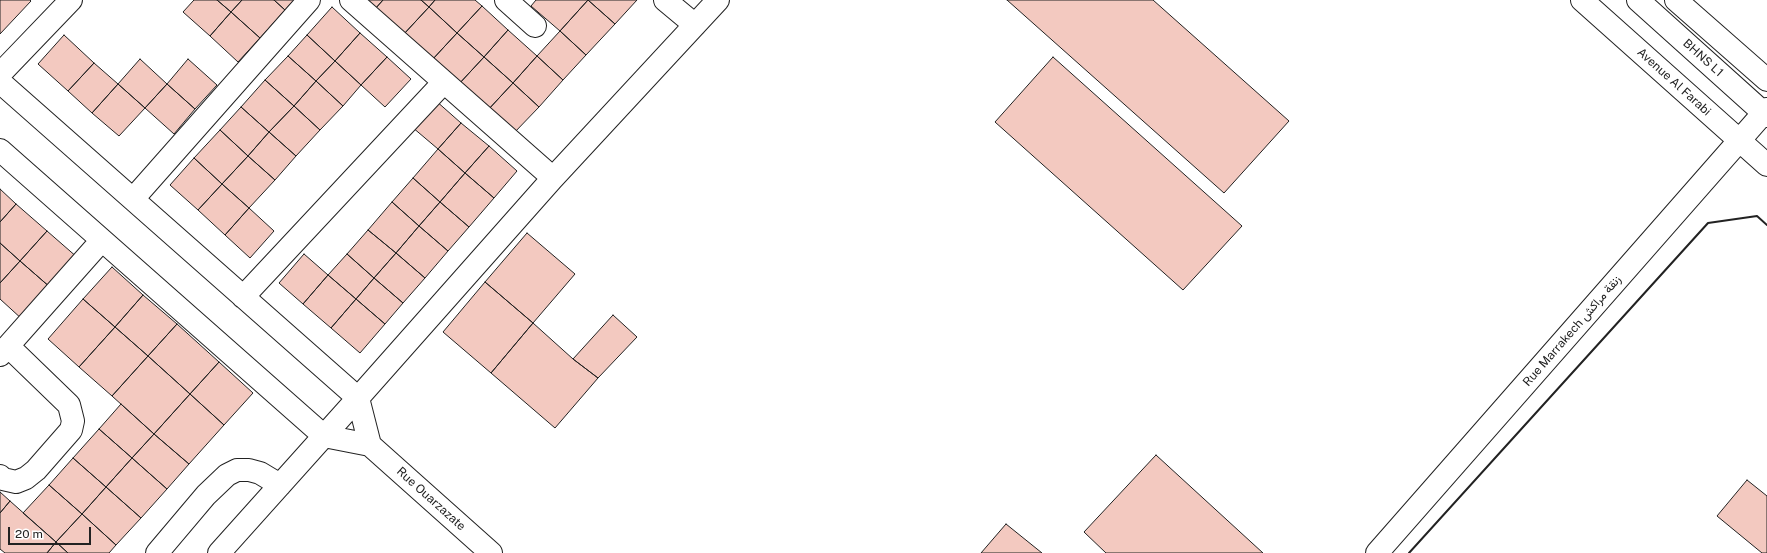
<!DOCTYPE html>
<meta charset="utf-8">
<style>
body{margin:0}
#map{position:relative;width:1767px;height:553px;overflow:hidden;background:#fff;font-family:"Public Sans",sans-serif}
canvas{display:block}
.scale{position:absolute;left:8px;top:527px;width:83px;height:18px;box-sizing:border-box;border:2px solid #222;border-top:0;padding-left:5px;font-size:12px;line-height:14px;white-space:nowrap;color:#222;-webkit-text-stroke:3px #fff;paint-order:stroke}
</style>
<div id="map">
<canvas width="1767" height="553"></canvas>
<div class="scale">20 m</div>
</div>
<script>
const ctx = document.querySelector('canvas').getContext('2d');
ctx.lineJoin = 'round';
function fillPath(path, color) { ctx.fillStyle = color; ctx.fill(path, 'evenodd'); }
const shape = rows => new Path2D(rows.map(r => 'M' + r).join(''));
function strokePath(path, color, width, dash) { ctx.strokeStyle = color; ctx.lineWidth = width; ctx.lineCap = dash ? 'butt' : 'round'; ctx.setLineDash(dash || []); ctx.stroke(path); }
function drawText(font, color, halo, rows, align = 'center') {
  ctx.font = font + ' "Public Sans",Vazirmatn,sans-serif'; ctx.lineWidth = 3; ctx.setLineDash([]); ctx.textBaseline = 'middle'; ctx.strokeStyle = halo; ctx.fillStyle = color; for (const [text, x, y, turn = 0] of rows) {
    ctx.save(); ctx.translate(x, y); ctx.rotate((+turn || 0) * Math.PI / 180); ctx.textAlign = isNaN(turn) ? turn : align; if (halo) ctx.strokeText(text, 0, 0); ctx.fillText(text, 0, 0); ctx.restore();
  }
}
const building = shape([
 [0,0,30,0,31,1,0,34,0,0],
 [194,0,217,0,231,12,210,36,183,12,194,0],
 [217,0,242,0,231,12,217,0],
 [242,0,274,0,285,10,260,38,231,12,242,0],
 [274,0,294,0,285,10,274,0],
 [365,0,383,0,375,9,365,0],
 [383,0,421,0,429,7,403,35,375,9,383,0],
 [421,0,435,0,429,7,421,0],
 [435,0,475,0,482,6,457,33,429,7,435,0],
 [536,0,588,0,560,31,531,6,536,0],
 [588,0,615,24,586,55,560,31,588,0],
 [588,0,637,0,615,24,588,0],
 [1007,0,1153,0,1289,121,1224,193,1007,0],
 [482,6,508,30,484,57,457,33,482,6],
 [332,7,360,33,335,61,307,35,332,7],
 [429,7,457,33,432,60,403,35,429,7],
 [231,12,260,38,238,62,210,36,231,12],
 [508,30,537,56,513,83,484,57,508,30],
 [560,31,586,55,563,80,537,56,560,31],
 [360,33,387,57,361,85,335,61,360,33],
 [457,33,484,57,458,85,432,60,457,33],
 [64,35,94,63,68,91,38,64,64,35],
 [307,35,335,61,316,81,288,56,307,35],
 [288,56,316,81,294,106,265,80,288,56],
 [537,56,563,80,539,107,513,83,537,56],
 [387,57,411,79,385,107,361,85,387,57],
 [484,57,513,83,487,111,458,85,484,57],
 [1053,57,1242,226,1183,290,995,122,1053,57],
 [140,59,167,84,145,108,118,84,140,59],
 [188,59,217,85,195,109,167,84,188,59],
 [335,61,361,85,343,106,316,81,335,61],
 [94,63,118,84,92,113,68,91,94,63],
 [265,80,294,106,269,132,241,107,265,80],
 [316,81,343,106,320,130,294,106,316,81],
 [513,83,539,107,513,134,487,111,513,83],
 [118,84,145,108,119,136,92,113,118,84],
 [167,84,195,109,174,134,145,108,167,84],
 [435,100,461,123,438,149,412,127,435,100],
 [294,106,320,130,296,156,269,132,294,106],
 [241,107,269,132,248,156,220,130,241,107],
 [461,123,489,146,465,173,438,149,461,123],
 [220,130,248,156,222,184,194,158,220,130],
 [269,132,296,156,275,180,248,156,269,132],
 [489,146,517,171,494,198,465,173,489,146],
 [438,149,465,173,440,202,413,178,438,149],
 [248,156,275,180,249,208,222,184,248,156],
 [194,158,222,184,198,210,170,185,194,158],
 [465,173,494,198,469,227,440,202,465,173],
 [413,178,440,202,419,226,392,202,413,178],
 [222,184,249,208,225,235,198,210,222,184],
 [0,189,16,204,0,222,0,189],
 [392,202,419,226,396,253,368,230,392,202],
 [440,202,469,227,448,251,419,226,440,202],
 [16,204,47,231,20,261,0,243,0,222,16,204],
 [249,208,274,231,250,258,225,235,249,208],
 [419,226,448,251,425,278,396,253,419,226],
 [368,230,396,253,374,278,347,254,368,230],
 [47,231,78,258,51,288,20,261,47,231],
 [527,233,575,274,533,323,485,282,527,233],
 [0,243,20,261,0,283,0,243],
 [396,253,425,278,403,303,374,278,396,253],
 [304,254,328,275,303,304,279,283,304,254],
 [347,254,374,278,356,299,328,275,347,254],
 [20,261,51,288,23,320,0,299,0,283,20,261],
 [112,267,143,295,115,327,83,299,112,267],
 [328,275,356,299,331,328,303,304,328,275],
 [374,278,403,303,385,324,356,299,374,278],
 [485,282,533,323,491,373,443,332,485,282],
 [143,295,177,324,148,356,115,327,143,295],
 [83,299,115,327,79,367,48,339,83,299],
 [356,299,385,324,360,353,331,328,356,299],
 [613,315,637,337,598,378,573,359,613,315],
 [533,323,573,359,598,378,555,428,491,373,533,323],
 [177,324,219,362,190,394,148,356,177,324],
 [115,327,148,356,112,396,79,367,115,327],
 [148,356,190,394,154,434,112,396,148,356],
 [219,362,253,393,224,425,190,394,219,362],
 [190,394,224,425,189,464,154,434,190,394],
 [121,404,154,434,132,458,99,429,121,404],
 [99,429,132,458,106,487,73,458,99,429],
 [154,434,189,464,167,489,132,458,154,434],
 [1156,455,1263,553,1106,553,1084,532,1156,455],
 [73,458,106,487,82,514,49,485,73,458],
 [132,458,167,489,141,518,106,487,132,458],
 [1747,480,1767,496,1767,553,1762,553,1717,516,1747,480],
 [49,485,82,514,56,542,23,513,49,485],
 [106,487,141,518,116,545,82,514,106,487],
 [0,492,10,501,0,513,0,492],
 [10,501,56,542,47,553,5,553,0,549,0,513,10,501],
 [82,514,116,545,109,553,68,553,56,542,82,514],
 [1006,524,1042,553,981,553,1006,524],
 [56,542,68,553,47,553,56,542]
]);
fillPath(building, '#f3c9c0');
strokePath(building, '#222', 1);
const minor = shape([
 [351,0,553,178],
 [506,0,535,26],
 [665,0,695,25],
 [1582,0,1767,165],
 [1638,0,1767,116],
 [1676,0,1767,80],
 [0,74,71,0],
 [0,82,358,398],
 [0,150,324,436,370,445,491,553],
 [133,199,309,0],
 [243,297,444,82],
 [0,355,102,240],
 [358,398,370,445],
 [0,476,3,479,16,482,26,478,36,470,71,430,73,421,69,405,8,346],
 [157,553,206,495,227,475,237,470,249,470,260,473,280,485],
 [219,553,358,398,553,178,718,0],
 [1377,553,1767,109]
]);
strokePath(minor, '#222', 24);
strokePath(minor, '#fff', 22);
strokePath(shape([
 [1409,553,1708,223,1757,216,1767,225]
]), '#222', 2);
drawText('12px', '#222', '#fff', [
 ["BHNS L1",1703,58,42],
 ["Avenue Al Farabi",1674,82,42],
 ["Rue Marrakech زنقة مراكش",1572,331,-49],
 ["Rue Ouarzazate",431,499,42]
]);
</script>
